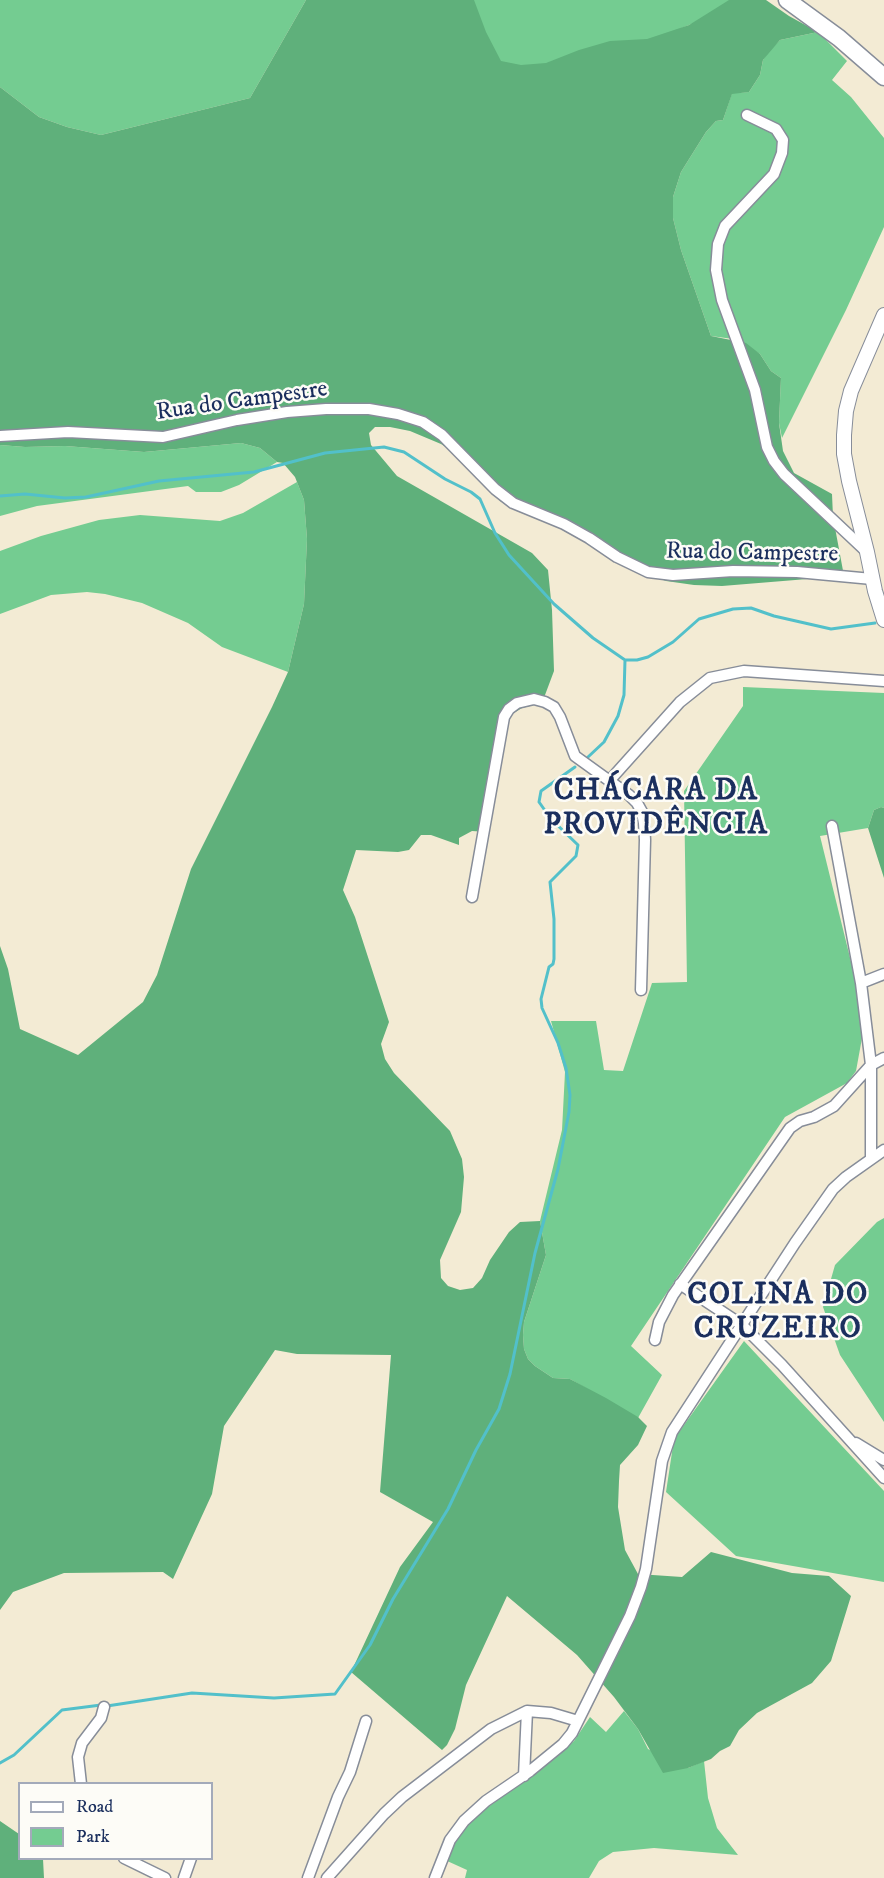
<!DOCTYPE html>
<meta charset="utf-8">
<style>
body{margin:0}
#map{position:relative;width:884px;height:1878px;overflow:hidden;background:#f3ebd4;font-family:"IM FELL DW Pica",serif}
canvas{display:block}
.legend{position:absolute;left:18px;top:1782px;width:195px;height:78px;box-sizing:border-box;background:#fdfcf7;border:2px solid #a3aaba;margin:0;padding:8px 10px;list-style:none;font-size:18px;color:#1b2f5e}
.legend li{display:flex;align-items:center;gap:12px;height:30px}
.legend b{width:30px;border:2px solid #a3aaba}
</style>
<div id="map">
<canvas width="884" height="1878"></canvas>
<ul class="legend">
<li><b style="height:8px;background:#fff"></b>Road</li>
<li><b style="height:16px;background:#74cc91"></b>Park</li>
</ul>
</div>
<script>
const ctx = document.querySelector('canvas').getContext('2d');
ctx.lineJoin = 'round';
function fillPath(path, color) { ctx.fillStyle = color; ctx.fill(path, 'evenodd'); }
const shape = rows => new Path2D(rows.map(r => 'M' + r).join(''));
function strokePath(path, color, width, dash) { ctx.strokeStyle = color; ctx.lineWidth = width; ctx.lineCap = dash ? 'butt' : 'round'; ctx.setLineDash(dash || []); ctx.stroke(path); }
function drawText(font, color, halo, rows, align = 'center') {
  ctx.font = font + ' "IM FELL DW Pica",serif'; ctx.lineWidth = 5; ctx.setLineDash([]); ctx.textBaseline = 'middle'; ctx.strokeStyle = halo; ctx.fillStyle = color; for (const [text, x, y, turn = 0] of rows) {
    ctx.save(); ctx.translate(x, y); ctx.rotate((+turn || 0) * Math.PI / 180); ctx.textAlign = isNaN(turn) ? turn : align; if (halo) ctx.strokeText(text, 0, 0); ctx.fillText(text, 0, 0); ctx.restore();
  }
}
fillPath(shape([
 [0,0,306,0,250,98,101,135,67,127,39,117,0,87],
 [406,0,750,0,457,120],
 [818,32,847,61,832,80,851,97,884,138,884,227,846,310,782,438,779,423,781,378,771,371,760,354,733,339,711,336,681,250,673,218,673,197,681,172,706,132,716,121,723,120,732,93,749,92,760,75,763,60,768,52,780,40],
 [241,443,260,448,277,462,239,485,221,492,196,492,188,486,37,506,0,516,0,445,25,447,65,446,144,452],
 [297,482,304,500,307,539,304,604,288,672,222,647,188,623,142,603,105,594,87,592,51,595,0,614,0,551,41,536,99,520,140,515,220,521,243,513],
 [743,687,884,693,884,808,881,807,874,810,868,828,820,836,856,982,862,1038,856,1071,847,1083,785,1117,631,1346,662,1375,638,1418,570,1379,553,1378,535,1366,528,1359,524,1349,523,1335,524,1322,546,1255,540,1221,562,1130,565,1072,551,1021,596,1021,604,1070,623,1071,652,983,687,982,684,791,743,706],
 [884,1218,884,1422,840,1355,823,1307,835,1265,877,1222],
 [744,1341,884,1491,884,1582,736,1556,666,1492,674,1439],
 [624,1711,638,1729,648,1749,688,1768,704,1761,708,1798,717,1828,738,1855,654,1848,613,1852,599,1861,589,1878,465,1878,467,1870,445,1860,449,1846,475,1817,558,1754,574,1741,590,1717,606,1732]
]), '#74cc91');
fillPath(shape([
 [306,0,474,0,486,32,501,61,521,65,546,63,579,50,610,41,647,39,689,25,729,0,766,0,789,16,818,32,780,40,763,60,760,75,749,92,732,94,723,120,716,121,706,132,681,172,673,197,673,218,681,250,711,336,746,343,760,354,771,371,781,378,779,423,783,451,794,473,832,494,833,517,844,576,722,586,694,585,666,581,635,570,539,515,519,512,500,501,485,480,464,459,441,444,410,431,390,427,375,427,369,433,371,445,397,476,532,553,548,570,552,610,554,671,542,703,522,708,512,714,505,722,487,832,472,831,459,838,459,845,431,835,421,835,409,850,398,852,356,850,343,890,355,917,389,1022,381,1044,385,1059,394,1073,450,1131,462,1159,464,1177,461,1212,440,1260,441,1278,448,1286,460,1290,473,1288,482,1278,490,1260,509,1232,520,1222,540,1221,546,1255,524,1322,523,1335,524,1349,528,1359,535,1366,553,1378,570,1379,606,1398,638,1417,647,1426,638,1445,620,1465,619,1481,618,1507,625,1550,638,1574,682,1577,711,1552,792,1573,829,1576,851,1596,831,1661,812,1683,757,1713,739,1730,730,1746,720,1751,711,1759,688,1768,663,1773,638,1729,614,1697,577,1655,507,1596,466,1685,455,1729,447,1745,442,1750,351,1672,400,1567,433,1522,380,1492,391,1355,297,1354,275,1350,224,1426,212,1494,173,1579,163,1572,64,1573,13,1592,0,1610,0,946,8,969,20,1029,78,1055,143,1002,157,975,191,869,272,707,288,672,304,604,307,539,304,500,295,477,283,463,277,462,260,448,241,443,144,452,65,446,25,447,0,445,0,87,39,117,67,127,101,135,250,98],
 [881,807,884,808,884,878,868,828,874,810],
 [0,1821,19,1834,20,1858,43,1859,44,1878,0,1878]
]), '#5fb07b');
strokePath(shape([
 [0,496,25,494,65,498,86,497,159,481,254,472,325,453,384,447,404,452,445,479,471,492,480,499,495,533,509,555,554,604,593,638,625,660,637,660,648,657,673,642,699,619,733,609,751,608,774,616,831,629,875,623],
 [588,757,604,742,618,716,624,695,625,660],
 [107,1706,192,1693,274,1698,335,1694,370,1645,393,1599,448,1509,476,1450,499,1409,510,1374,535,1253,558,1169,569,1112,570,1095,566,1068,558,1043,542,1008,541,999,549,967,553,964,554,959,554,919,550,882,576,856,578,845,551,819,539,802,541,791,575,767],
 [0,1763,14,1755,62,1710,101,1705]
]), '#52c0ca', 3);
const minor = shape([
 [747,115,776,129,783,140,782,153,774,174,725,226,718,244,716,270,722,300,755,390,767,447,774,461,784,474,867,552],
 [0,436,68,432,163,437,237,420,287,412,326,409,369,409,398,414,423,422,442,435,495,489,513,503,564,524,589,538,617,557,648,572,673,575,733,571,797,572,872,579],
 [610,780,680,702,710,678,744,671,884,681],
 [832,826,861,983,871,1065,871,1159],
 [472,897,504,717,509,709,517,703,534,699,545,702,554,707,560,717,575,756,629,795,637,803,642,812,644,823,645,840,641,990],
 [861,983,884,974],
 [680,1284,742,1325,782,1365,884,1478],
 [655,1340,659,1322,673,1295,790,1128,800,1121,814,1117,834,1106,871,1065,884,1058],
 [856,1443,884,1460],
 [524,1776,527,1711],
 [81,1784,78,1757,82,1743,101,1718,104,1707],
 [124,1858,165,1878],
 [184,1878,191,1858],
 [308,1878,338,1797,350,1772,366,1721],
 [327,1878,384,1814,402,1797,491,1729,527,1711,551,1713,578,1721],
 [435,1878,450,1840,464,1821,486,1801,530,1771,563,1744,572,1733,630,1616,641,1587,646,1569,662,1461,672,1432,795,1243,833,1189,846,1177,884,1150]
]);
const tertiary = shape([
 [884,315,851,391,846,411,844,435,844,454,849,481,867,552,875,591,884,620]
]);
const primary = shape([
 [787,0,839,38,884,77]
]);
strokePath(minor, '#878d99', 13);
strokePath(tertiary, '#878d99', 16);
strokePath(primary, '#878d99', 19);
strokePath(minor, '#fff', 10);
strokePath(tertiary, '#fff', 14);
strokePath(primary, '#fff', 16);
drawText('24px', '#1b2f5e', '#fdfcf7', [
 ["Rua do Campestre",242,402,-8],
 ["Rua do Campestre",752,554,1]
]);
ctx.letterSpacing = '1.5px';
drawText('bold 30px', '#1b2f5e', '#fdfcf7', [
 ["CHÁCARA DA",656,793],
 ["PROVIDÊNCIA",656,827],
 ["COLINA DO",778,1297],
 ["CRUZEIRO",778,1331]
]);
ctx.letterSpacing = '0px';
</script>
